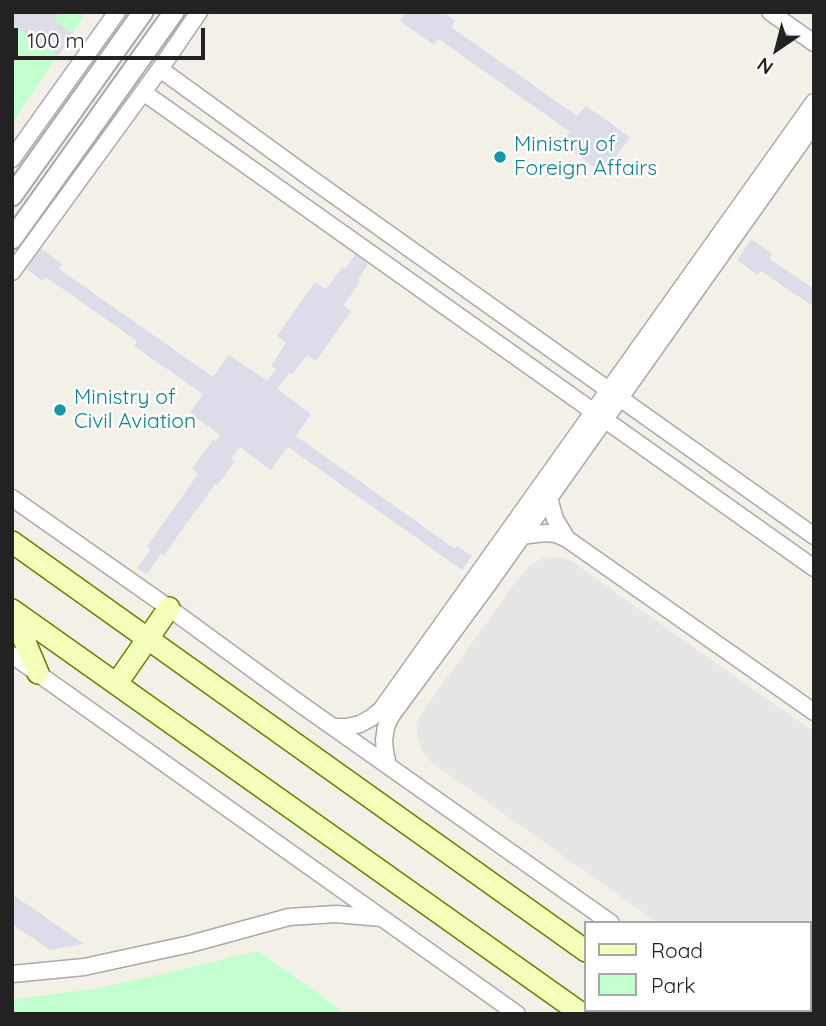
<!DOCTYPE html>
<style>
body{margin:0}
#map{position:relative;width:826px;height:1026px;overflow:hidden;background:#f3f0e8;font-family:Quicksand,sans-serif}
canvas{display:block}
.frame{position:absolute;inset:0;border:14px solid #222;pointer-events:none}
.legend{position:absolute;left:584px;top:921px;width:228px;height:91px;box-sizing:border-box;background:#fff;border:2px solid #a7a7a7;margin:0;padding:9px 12px;list-style:none;font-size:21px;color:#222}
.legend li{display:flex;align-items:center;gap:14px;height:35px}
.legend b{width:35px;border:2px solid #a7a7a7}
.north{position:absolute;left:742px;top:14px;width:70px;height:70px;-webkit-text-stroke:5px #fff;paint-order:stroke;rotate:215deg;font-size:19px;font-weight:700;line-height:28px;text-align:center;color:#222}
.north::after{content:'';display:block;margin:auto;width:24px;height:32px;background:#222;clip-path:polygon(50% 0,100% 100%,50% 72%,0 100%)}
.scale{position:absolute;left:14px;top:28px;width:191px;height:32px;box-sizing:border-box;border:4px solid #222;border-top:0;padding-left:9px;font-size:21px;line-height:24px;white-space:nowrap;color:#222;-webkit-text-stroke:5px #fff;paint-order:stroke}
</style>
<div id="map">
<canvas width="826" height="1026"></canvas>
<div class="frame"></div>
<ul class="legend">
<li><b style="height:9px;background:#f4ffb9"></b>Road</li>
<li><b style="height:19px;background:#c3ffce"></b>Park</li>
</ul>
<div class="north">N</div>
<div class="scale">100 m</div>
</div>
<script>
const ctx = document.querySelector('canvas').getContext('2d');
ctx.lineJoin = 'round';
function fillPath(path, color) { ctx.fillStyle = color; ctx.fill(path, 'evenodd'); }
const shape = rows => new Path2D(rows.map(r => 'M' + r).join(''));
function strokePath(path, color, width, dash) { ctx.strokeStyle = color; ctx.lineWidth = width; ctx.lineCap = dash ? 'butt' : 'round'; ctx.setLineDash(dash || []); ctx.stroke(path); }
function drawText(font, color, halo, rows, align = 'center') {
  ctx.font = font + ' Quicksand,sans-serif'; ctx.lineWidth = 5; ctx.setLineDash([]); ctx.textBaseline = 'middle'; ctx.strokeStyle = halo; ctx.fillStyle = color; for (const [text, x, y, turn = 0] of rows) {
    ctx.save(); ctx.translate(x, y); ctx.rotate((+turn || 0) * Math.PI / 180); ctx.textAlign = isNaN(turn) ? turn : align; if (halo) ctx.strokeText(text, 0, 0); ctx.fillText(text, 0, 0); ctx.restore();
  }
}
fillPath(shape([
 [12,12,87,12,12,123],
 [258,951,347,1014,12,1014,12,999,94,989,176,971]
]), '#c3ffce');
fillPath(shape([
 [557,557,571,561,814,732,814,1014,786,1014,781,1010,810,1010,810,923,658,923,431,762,422,750,417,736,418,721,425,708,521,575,530,565,543,558]
]), '#e6e6e6');
fillPath(shape([
 [12,12,59,12,54,20,73,34,58,56,12,24],
 [400,12,443,12,455,21,451,27,577,116,586,106,630,137,604,174,562,144,570,132,439,39,434,45,400,21,404,15],
 [751,239,772,254,770,259,814,289,814,307,761,271,758,275,737,260],
 [40,248,62,264,59,269,213,377,229,355,267,381,276,369,271,366,286,343,277,336,315,282,326,289,342,267,345,269,355,254,368,264,358,280,360,282,343,306,351,311,316,361,307,355,292,375,289,373,277,389,311,414,296,436,455,549,457,546,472,556,462,570,288,447,271,470,240,447,231,458,235,461,218,485,215,484,164,555,161,554,147,574,137,568,151,549,147,546,198,474,192,469,213,440,216,442,220,435,190,413,203,394,134,346,137,341,46,277,43,281,25,268],
 [12,894,84,944,50,950,12,924]
]), '#dddce9');
const minor = shape([
 [770,12,814,43],
 [160,69,313,180,814,536],
 [143,92,814,568],
 [12,159,117,12],
 [12,272,160,69,199,12],
 [12,498,169,608,299,703,611,923],
 [549,498,555,519,567,539],
 [521,536,545,533,556,534,567,539,814,712],
 [12,655,517,1014],
 [333,727,347,727,360,724,371,718,381,710,814,102],
 [388,765,385,752,384,740,386,727,391,716,489,583,814,124],
 [12,974,84,967,190,944,289,917,336,914,381,918],
 [735,1010,740,1014]
]);
const tertiary = shape([
 [12,196,143,12],
 [12,239,174,12]
]);
const secondary = shape([
 [12,542,586,951],
 [12,610,582,1014],
 [12,611,38,673],
 [117,683,169,608],
 [670,1010,675,1014]
]);
strokePath(minor, '#a9a9a9', 19);
strokePath(tertiary, '#a9a9a9', 23);
strokePath(secondary, '#668100', 24);
strokePath(minor, '#fff', 16);
strokePath(tertiary, '#fff', 19);
strokePath(secondary, '#f4ffb9', 21);
for (const [x, y, r, color] of [
 [500,157,7,"#0f9aa8"],
 [60,410,7,"#0f9aa8"]
]) { const dot = new Path2D(); dot.arc(x, y, r, 0, 2 * Math.PI); ctx.fillStyle = color; ctx.fill(dot); strokePath(dot, '#fff', 2.5); }
drawText('21px', '#0d838f', '#fff', [
 ["Ministry of",514,145],
 ["Foreign Affairs",514,169],
 ["Ministry of",74,398],
 ["Civil Aviation",74,422]
], 'left');
</script>
